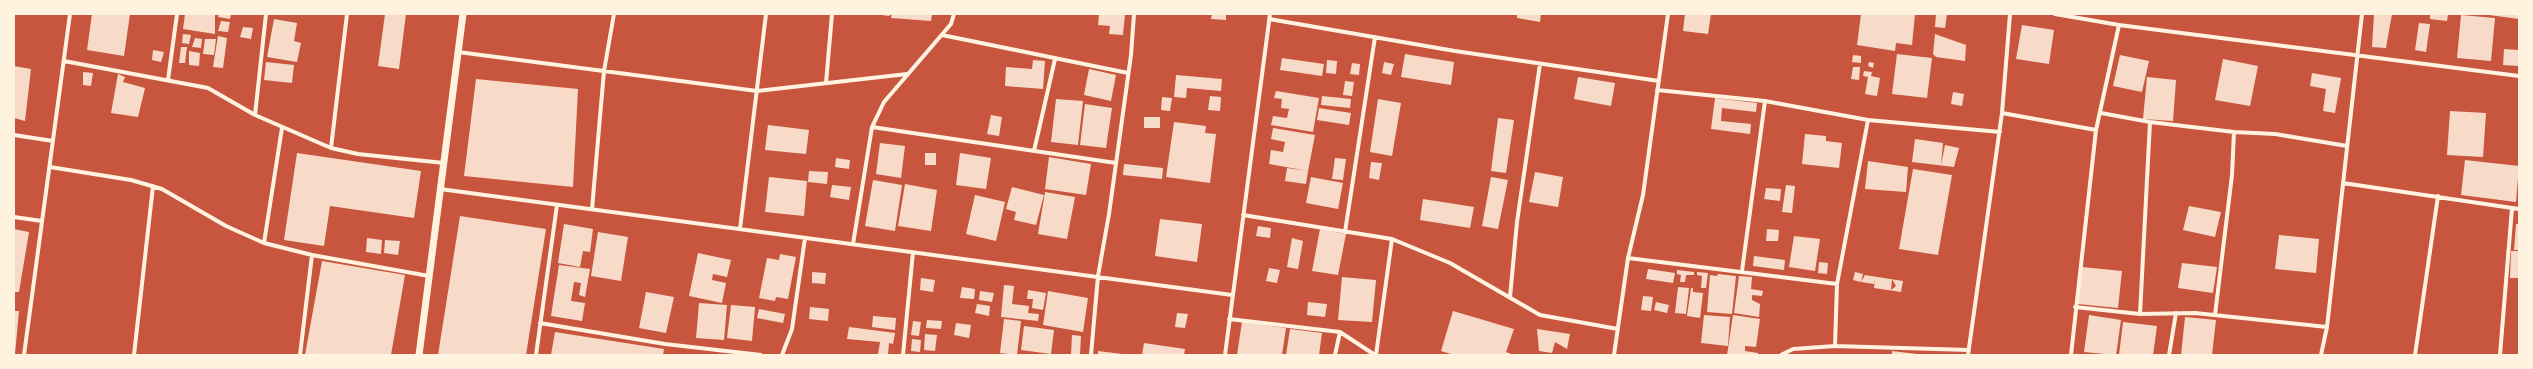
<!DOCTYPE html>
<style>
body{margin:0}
#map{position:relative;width:2533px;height:369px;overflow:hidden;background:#c8553d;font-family:"Libre Baskerville",serif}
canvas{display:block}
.frame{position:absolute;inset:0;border:15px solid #fff3e0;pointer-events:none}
</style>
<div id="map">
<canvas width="2533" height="369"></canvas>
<div class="frame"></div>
</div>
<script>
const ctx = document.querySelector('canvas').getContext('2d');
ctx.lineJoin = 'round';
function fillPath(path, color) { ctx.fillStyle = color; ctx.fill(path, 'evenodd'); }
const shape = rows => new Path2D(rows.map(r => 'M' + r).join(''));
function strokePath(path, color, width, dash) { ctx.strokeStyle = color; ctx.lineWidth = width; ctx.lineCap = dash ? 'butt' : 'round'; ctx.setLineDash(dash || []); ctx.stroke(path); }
fillPath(shape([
 [92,14,130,14,124,56,87,50],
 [185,14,215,14,215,34,183,29],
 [219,14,231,14,230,19,218,17],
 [385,14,406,14,399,69,378,66],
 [875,14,890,14,889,16],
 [892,14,932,14,931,21,891,18],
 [1099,14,1125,14,1123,35,1109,34,1110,26,1098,25],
 [1212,14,1226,14,1226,20,1211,19],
 [1517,14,1541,14,1540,22,1517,18],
 [1685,14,1711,14,1708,34,1683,31],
 [1861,14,1915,14,1912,45,1896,43,1895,51,1857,45],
 [1936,14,1947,14,1945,28,1935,27],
 [2374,14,2392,14,2386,48,2372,47],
 [2430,14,2448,14,2447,21,2430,19],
 [2489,14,2519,14,2519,19,2489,15],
 [2461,15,2495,18,2491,61,2457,58],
 [274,19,297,23,294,41,301,43,297,62,267,57],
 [221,21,230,22,228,32,218,31],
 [2419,23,2430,24,2426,52,2415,50],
 [2022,25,2054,30,2049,64,2016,59],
 [243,27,253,28,251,39,240,37],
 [183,34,191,35,189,44,182,43],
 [1935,34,1966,45,1965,61,1936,57,1933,54],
 [218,36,227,38,223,68,213,67],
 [195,38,202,39,201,48,192,47],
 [205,39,216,39,214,55,203,54],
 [181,47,187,47,185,63,179,63],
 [2504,49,2519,50,2519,66,2503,65],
 [153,50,164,52,161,62,152,60],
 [189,51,200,53,199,66,189,65],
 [1405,54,1454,62,1451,85,1401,77],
 [1897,54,1932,58,1927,98,1892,94],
 [1853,55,1861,56,1861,63,1852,62],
 [2120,55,2149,61,2142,92,2113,86],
 [1282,58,1324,64,1322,76,1280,70],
 [2223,59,2258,66,2250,106,2215,100],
 [1033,60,1045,61,1043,89,1005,86,1006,67,1032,69],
 [1327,60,1337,61,1336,74,1326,73],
 [266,62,294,65,292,83,264,80],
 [1384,62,1394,64,1391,75,1382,73],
 [1869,62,1874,63,1873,68,1868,66],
 [1352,63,1360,64,1359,75,1350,74],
 [14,66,31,69,25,121,14,118],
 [1853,67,1860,67,1859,80,1851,79],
 [1089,69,1116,75,1111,101,1084,95],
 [1864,71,1872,72,1871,76,1880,78,1877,96,1865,94,1868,77,1863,76],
 [83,72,93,73,91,86,83,85],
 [2312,73,2341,78,2335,113,2323,111,2326,89,2310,86],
 [118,74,125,77,123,82,145,88,138,117,111,113],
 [1176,75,1222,79,1221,91,1187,88,1186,98,1174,97],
 [1578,77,1615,83,1611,106,1574,99],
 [2147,77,2176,80,2173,121,2143,119],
 [476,79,578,89,573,187,464,176],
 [1345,81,1354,82,1352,96,1343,95],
 [1276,91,1319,98,1313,132,1271,125,1273,116,1287,118,1289,109,1281,108,1282,99,1274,98],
 [1953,92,1964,94,1962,106,1951,104],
 [1210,96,1221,97,1220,111,1208,110],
 [1322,96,1351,99,1350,108,1321,105],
 [1162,97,1172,98,1170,111,1161,110],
 [1715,98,1757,103,1756,112,1722,108,1721,121,1751,124,1750,134,1711,129],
 [1056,99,1083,101,1078,145,1051,142],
 [1378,99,1401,103,1392,156,1370,152],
 [1085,104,1112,108,1106,148,1080,145],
 [1319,108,1351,113,1349,125,1317,120],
 [2450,111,2486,113,2483,157,2447,155],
 [991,115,1002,117,999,136,987,134],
 [1144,117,1160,117,1160,128,1144,128],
 [1498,118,1514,120,1506,173,1491,171],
 [1174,122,1206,126,1205,133,1216,134,1210,183,1166,177],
 [768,125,809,130,806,154,765,150],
 [1273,128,1315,135,1308,171,1269,164,1271,150,1283,152,1285,142,1271,139],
 [1805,134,1826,136,1826,141,1842,143,1839,168,1802,164],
 [1915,139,1943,143,1941,165,1945,145,1959,148,1954,167,1912,162],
 [880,143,905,146,901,178,876,174],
 [297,153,421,171,414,218,330,206,324,246,284,240],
 [925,153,936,153,936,165,925,165],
 [960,153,991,158,986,189,956,185],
 [1049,157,1091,164,1086,195,1045,189],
 [836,158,850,160,849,169,835,167],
 [1335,158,1346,159,1343,180,1332,179],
 [2465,160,2519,166,2516,202,2461,195],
 [1868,161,1908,167,1906,192,1865,189],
 [1371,162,1382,163,1379,180,1369,178],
 [1124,164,1163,168,1162,179,1123,175],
 [1287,168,1308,171,1306,184,1285,181],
 [1913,169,1952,175,1938,255,1899,249],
 [809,171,828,172,827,184,808,182],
 [1535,172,1563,177,1558,207,1529,202],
 [769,177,807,181,804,216,765,212],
 [1311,177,1343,183,1338,209,1306,203],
 [1491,177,1508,180,1498,229,1482,226],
 [873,180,902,185,895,231,865,226],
 [905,184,937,190,931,231,898,226],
 [832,185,851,187,849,200,830,197],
 [1786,185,1795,186,1792,213,1782,212],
 [1012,187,1044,195,1036,225,1014,220,1016,212,1006,209],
 [1766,188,1781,189,1780,201,1764,199],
 [1045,192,1075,197,1067,239,1038,234],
 [975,195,1005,202,996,241,966,234],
 [1423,199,1474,207,1470,228,1420,220],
 [2189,206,2221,212,2215,237,2183,230],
 [460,216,546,229,526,355,438,355],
 [1160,219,1202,224,1197,262,1155,256],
 [564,224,593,229,590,252,583,251,580,267,558,263],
 [2516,224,2519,224,2519,250,2514,250],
 [1258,226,1271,228,1270,238,1256,236],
 [14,229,29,232,19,292,14,292],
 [1320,229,1346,234,1338,275,1312,271],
 [1767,229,1779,230,1778,241,1766,241],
 [598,232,628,237,621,281,591,276],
 [2279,235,2319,239,2316,273,2275,269],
 [1794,236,1820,239,1815,271,1789,267],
 [367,238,382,240,381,254,366,252],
 [1292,238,1303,241,1298,269,1287,267],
 [385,240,400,241,398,255,384,253],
 [2511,251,2519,251,2519,278,2510,278],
 [698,253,731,260,727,277,713,274,712,280,726,283,722,303,689,296],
 [780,254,796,257,788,299,776,297,775,301,759,298,767,258,779,260],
 [1754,256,1785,260,1784,270,1753,266],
 [322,261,405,275,391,355,305,355],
 [1819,262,1828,263,1827,274,1818,273],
 [2182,263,2217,267,2213,293,2178,288],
 [559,265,590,269,585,297,579,295,581,283,574,282,571,301,585,303,582,321,551,316],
 [2082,267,2122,271,2118,308,2078,304],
 [1269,268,1280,270,1277,283,1266,281],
 [1648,269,1675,273,1673,283,1646,279],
 [1677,270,1694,272,1694,275,1686,275,1685,282,1680,282,1681,275,1677,274],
 [812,272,826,273,825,284,812,283],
 [1697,272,1708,273,1706,288,1701,288,1702,276,1697,275],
 [1855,272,1863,274,1861,282,1865,275,1903,281,1901,292,1874,288,1875,279,1874,284,1861,282,1853,280],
 [1892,279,1896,286,1891,290],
 [1718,274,1736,276,1732,314,1707,312,1710,275,1717,276],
 [1739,276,1752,277,1751,289,1763,291,1762,296,1752,295,1752,300,1760,304,1759,317,1734,313],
 [1342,277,1376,280,1372,322,1338,320],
 [921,278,935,280,933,292,920,290],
 [1004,285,1014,286,1012,304,1029,306,1028,313,1039,314,1038,321,1001,317],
 [962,287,975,289,974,299,960,298],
 [1678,287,1689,288,1686,314,1675,313],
 [1691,288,1693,288,1693,292,1703,293,1700,318,1687,316],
 [1028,290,1046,293,1043,310,1032,308,1033,299,1027,299],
 [980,291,994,293,992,302,979,300],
 [1048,291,1088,298,1083,332,1043,325],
 [646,292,674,297,666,333,639,328],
 [1643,296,1653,297,1651,311,1641,310],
 [1308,302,1327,304,1325,317,1307,315],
 [1656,302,1669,305,1667,313,1654,310],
 [699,303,727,305,724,340,696,338],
 [977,304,990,306,989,316,975,313],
 [731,305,755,307,752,341,727,338],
 [810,307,829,309,828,321,809,319],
 [759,309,785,314,783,323,757,318],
 [14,311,19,311,15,354,14,354],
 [1453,311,1514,329,1506,352,1514,355,1454,355,1441,351],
 [1177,313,1188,314,1185,328,1175,327],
 [1704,315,1730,317,1728,346,1701,343],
 [1733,315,1760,319,1756,347,1745,346,1745,351,1758,353,1758,355,1727,355],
 [2089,315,2121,320,2116,355,2084,352],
 [873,316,896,318,895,330,872,327],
 [2185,317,2216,320,2212,355,2181,355],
 [1004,319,1021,321,1017,355,1000,353],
 [927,320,942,321,941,329,926,328],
 [913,321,921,322,919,336,911,335],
 [1242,322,1286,328,1282,355,1237,355],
 [2123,322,2157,326,2153,355,2119,355],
 [956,323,971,325,969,338,954,335],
 [1024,326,1054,330,1051,354,1021,350],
 [849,327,895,333,893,344,889,343,888,355,878,354,880,342,847,339],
 [1290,329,1322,333,1319,355,1286,355],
 [1537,329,1570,334,1567,349,1555,342,1552,353,1539,351],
 [555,332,664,349,663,355,551,355],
 [925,334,937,335,935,351,924,350],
 [1072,335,1081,336,1080,354,1071,354],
 [912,339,921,340,920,352,911,351],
 [1144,343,1185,349,1184,355,1142,355],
 [1098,351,1122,354,1121,355,1098,355],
 [1892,351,1917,354,1917,355,1892,355]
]), '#f7dbc8');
strokePath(shape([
 [2055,14,2119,25,2519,76],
 [1269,19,1455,51,1659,81],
 [942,35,1128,73],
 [458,52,757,91,907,74],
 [64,61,208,88,255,115,331,148,358,154,444,163],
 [168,80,177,14],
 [826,83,832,14],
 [1657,90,1765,101,1868,120,2000,132],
 [2002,113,2096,130],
 [2101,113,2150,122,2234,132],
 [255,115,266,14],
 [872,127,1116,163],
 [14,135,53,141],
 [331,148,347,14],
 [1034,151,1055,59],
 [50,167,131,180,162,189,226,226,264,243,312,255,429,276],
 [2343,183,2519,209],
 [440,189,1232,295],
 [592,209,604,71,614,14],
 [1243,215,1392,239,1450,263,1540,315,1618,329],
 [14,217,42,221],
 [740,229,766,14],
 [1345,232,1375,37],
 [264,243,282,128],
 [853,244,872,127,884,102,951,24,954,14],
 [1628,258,1837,284],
 [1742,271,1765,101],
 [1510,297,1517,222,1540,64],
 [2075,307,2140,314,2195,313,2327,327],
 [2140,314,2150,122],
 [2215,315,2232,175,2234,132,2275,134,2347,146],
 [1229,319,1340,332,1375,355],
 [540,323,665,344,761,355],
 [1835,346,1969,350],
 [24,355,70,14],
 [134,355,153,186],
 [300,355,312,255],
 [536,355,557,205],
 [782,355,792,329,805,238],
 [903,355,913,252],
 [1091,355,1098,276,1109,214,1131,55,1134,14],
 [1225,355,1270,14],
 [1335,355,1340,332],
 [1376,355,1392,239],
 [1614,355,1628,258,1643,195,1668,14],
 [1781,355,1793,349,1835,346,1837,284,1868,120],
 [1968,355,2002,113,2010,14],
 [2071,355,2096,130,2119,25],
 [2169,355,2176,313],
 [2321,355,2327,327,2362,14],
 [2415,355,2438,196],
 [2500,355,2512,208]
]), '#fff3e0', 4);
strokePath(shape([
 [419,355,463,14]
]), '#fff3e0', 7);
</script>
